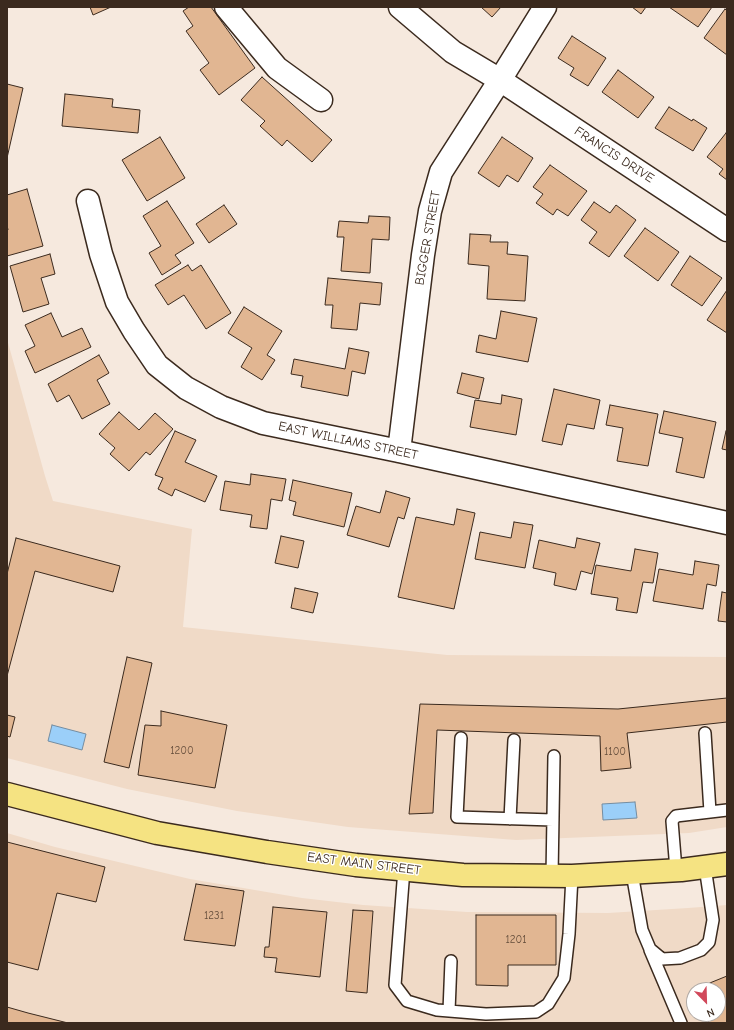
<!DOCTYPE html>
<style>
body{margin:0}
#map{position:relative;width:734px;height:1030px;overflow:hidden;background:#f6e9de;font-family:"Comic Neue",sans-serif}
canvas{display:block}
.frame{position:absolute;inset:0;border:8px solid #3b2a1e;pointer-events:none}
.north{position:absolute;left:686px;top:982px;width:40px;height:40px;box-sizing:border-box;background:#fff;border:1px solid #b1aaa5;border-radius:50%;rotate:157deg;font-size:11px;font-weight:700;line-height:16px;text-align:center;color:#3b2a1e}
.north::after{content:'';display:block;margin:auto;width:14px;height:18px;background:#d1495b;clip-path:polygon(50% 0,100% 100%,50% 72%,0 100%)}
</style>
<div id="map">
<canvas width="734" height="1030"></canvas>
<div class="frame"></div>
<div class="north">N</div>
</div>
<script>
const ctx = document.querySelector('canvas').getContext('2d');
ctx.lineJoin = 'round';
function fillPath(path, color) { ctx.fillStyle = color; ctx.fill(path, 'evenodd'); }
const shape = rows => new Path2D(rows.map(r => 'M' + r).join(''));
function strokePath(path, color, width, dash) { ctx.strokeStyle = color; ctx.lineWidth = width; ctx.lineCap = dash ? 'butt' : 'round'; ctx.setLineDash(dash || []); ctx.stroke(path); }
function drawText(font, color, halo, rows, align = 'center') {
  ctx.font = font + ' "Comic Neue",sans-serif'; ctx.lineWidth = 3; ctx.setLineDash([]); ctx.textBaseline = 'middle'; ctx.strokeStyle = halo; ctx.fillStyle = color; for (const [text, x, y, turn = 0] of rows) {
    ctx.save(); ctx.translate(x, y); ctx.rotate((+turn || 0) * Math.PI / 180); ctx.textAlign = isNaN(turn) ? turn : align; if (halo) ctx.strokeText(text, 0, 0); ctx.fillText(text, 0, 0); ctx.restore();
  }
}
fillPath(shape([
 [7,339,45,476,53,501,192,529,183,627,447,655,727,657,727,827,689,833,516,840,348,827,237,811,127,789,7,758],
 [7,833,55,847,190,879,302,898,363,905,467,912,608,913,688,908,727,905,727,1023,7,1023],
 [694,990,718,990,718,1014,694,1014]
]), '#f0dac7');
const water = shape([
 [52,725,86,734,82,750,48,741,52,725],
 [635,802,637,818,603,820,602,804,635,802]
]);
fillPath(water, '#9bcff9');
strokePath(water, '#758da1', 1);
const building = shape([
 [90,7,111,7,93,15,90,7],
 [189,7,211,7,255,68,219,95,200,70,209,63,186,31,193,26,183,11,189,7],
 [481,7,501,7,492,17,481,7],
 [632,7,646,7,641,14,632,7],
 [669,7,712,7,698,27,669,7],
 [725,9,727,11,727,55,704,38,725,9],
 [572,36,606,58,588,86,570,75,574,68,558,58,572,36],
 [618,70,654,97,638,118,602,92,618,70],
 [262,77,332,140,312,162,287,140,282,146,260,126,265,121,241,100,262,77],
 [7,84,23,88,7,158,7,84],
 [65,94,113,99,112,107,140,110,138,133,62,126,65,94],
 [669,107,692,121,693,119,707,128,693,151,655,128,669,107],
 [726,133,727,134,727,180,719,174,723,169,707,157,726,133],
 [160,137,185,178,147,201,122,160,160,137],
 [502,137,533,158,518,182,507,175,499,187,478,173,502,137],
 [550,165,587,191,568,216,557,209,553,215,536,203,543,194,533,187,550,165],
 [27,189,43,246,7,256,7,230,8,230,7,225,7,195,27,189],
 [167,201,194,243,175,255,181,263,162,275,149,253,161,246,143,216,167,201],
 [594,202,610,213,616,205,636,220,609,257,589,243,597,232,581,220,594,202],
 [224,205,237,224,209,243,196,224,224,205],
 [369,216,390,217,389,240,372,239,370,273,341,271,344,237,337,237,339,221,368,223,369,216],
 [645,228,679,252,658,281,624,256,645,228],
 [470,234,491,235,490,242,508,242,507,254,528,256,525,301,487,299,489,266,468,264,470,234],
 [50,254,55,274,41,278,49,304,23,312,10,266,50,254],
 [690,256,722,278,702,306,671,285,690,256],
 [188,265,192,271,201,265,231,313,206,329,184,295,168,305,155,285,188,265],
 [328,278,382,283,380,305,360,303,357,330,331,328,333,305,325,305,328,278],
 [727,290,727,333,707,320,727,290],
 [244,307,282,331,267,355,275,360,262,380,241,367,252,348,228,333,244,307],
 [501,311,537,318,528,362,476,352,479,335,496,339,501,311],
 [51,313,62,337,82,328,91,347,35,373,25,351,35,346,25,325,51,313],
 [349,348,369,352,365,374,352,371,348,396,301,387,303,376,291,374,294,359,345,369,349,348],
 [99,355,109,373,97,380,110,404,82,419,69,395,57,402,48,384,99,355],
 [462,373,484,378,479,399,457,393,462,373],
 [554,389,600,400,594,429,567,424,562,445,542,441,554,389],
 [502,395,522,399,516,435,470,427,475,400,501,404,502,395],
 [610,405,658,414,648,466,617,461,623,428,606,425,610,405],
 [664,411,716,422,704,478,676,472,683,438,659,433,664,411],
 [119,412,139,430,155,413,173,429,150,455,146,452,129,471,110,454,115,448,99,434,119,412],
 [175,431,196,440,185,462,217,476,205,502,175,489,172,496,158,489,163,478,155,475,175,431],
 [726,431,727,431,727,450,722,449,726,431],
 [251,474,286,479,282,501,271,499,267,529,250,527,252,515,220,510,225,481,250,485,251,474],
 [293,480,352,493,344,527,293,515,296,502,289,500,293,480],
 [386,491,410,498,404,519,398,517,389,547,347,535,356,506,380,513,386,491],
 [457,509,475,513,454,609,398,597,416,517,454,525,457,509],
 [514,522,533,525,525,568,475,559,480,532,511,538,514,522],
 [281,536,304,541,298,568,275,563,281,536],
 [16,538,120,566,113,592,35,571,7,676,7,574,16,538],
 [577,538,600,543,592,574,581,571,576,590,554,585,556,573,533,568,539,540,575,548,577,538],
 [635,549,658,553,653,583,643,582,637,613,616,610,618,598,591,594,596,565,631,571,635,549],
 [695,561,719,565,716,586,707,584,703,609,653,601,659,569,693,575,695,561],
 [295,588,318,593,313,613,291,608,295,588],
 [722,592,727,593,727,622,718,621,722,592],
 [127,657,152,663,129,768,104,762,127,657],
 [727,698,727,722,627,733,631,768,601,771,600,736,437,730,433,813,409,814,420,704,618,709,727,698],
 [161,711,227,725,215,788,138,775,145,725,161,726,161,711],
 [7,715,15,717,10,737,7,736,7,715],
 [7,842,105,867,96,902,57,893,38,970,7,962,7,842],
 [196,884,244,891,235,946,184,940,196,884],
 [273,907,327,912,320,977,275,972,277,958,264,957,265,947,269,947,273,907],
 [353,910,373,911,367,993,346,991,353,910],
 [476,915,556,915,556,965,508,965,508,986,476,985,476,915],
 [727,976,727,1023,709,1023,706,1014,718,1014,718,990,695,989,727,976],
 [7,1007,28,1013,68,1023,7,1023,7,1007]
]);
fillPath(building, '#e1b692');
strokePath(building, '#3b2a1e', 1);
const lane = shape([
 [705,733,710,812],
 [461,738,457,817,553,820],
 [510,819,514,740],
 [404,869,395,985,407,1001,437,1010,486,1014,536,1012,548,1004,564,978,569,934,572,876],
 [676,870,672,821,676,816,727,810],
 [632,873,642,930,650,949,662,959,680,958,701,950,709,942,713,920,705,867],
 [552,876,554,756],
 [650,950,681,1023],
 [449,1011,451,961]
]);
const street = shape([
 [226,7,277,68,321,100],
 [400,7,453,52,500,80,727,230],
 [88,201,101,254,117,302,134,331,157,365,186,388,221,407,263,423,399,451,727,523],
 [399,451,423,255,430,211,441,172,500,80,545,7]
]);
const primary = shape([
 [7,794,157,833,267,852,356,865,463,875,572,876,681,870,727,864]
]);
strokePath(lane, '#3b2a1e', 14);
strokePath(street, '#3b2a1e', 25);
strokePath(primary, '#3b2a1e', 25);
strokePath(lane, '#fff', 11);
strokePath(street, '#fff', 22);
strokePath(primary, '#f5e382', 22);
drawText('11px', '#644d3b', null, [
 ["1200",182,751],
 ["1100",615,752],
 ["1231",214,916],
 ["1201",516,940]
]);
drawText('13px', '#3b2a1e', '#fff', [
 ["FRANCIS DRIVE",614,155,33],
 ["BIGGER STREET",428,238,-80],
 ["EAST WILLIAMS STREET",348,441,12],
 ["EAST MAIN STREET",364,864,7]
]);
</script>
